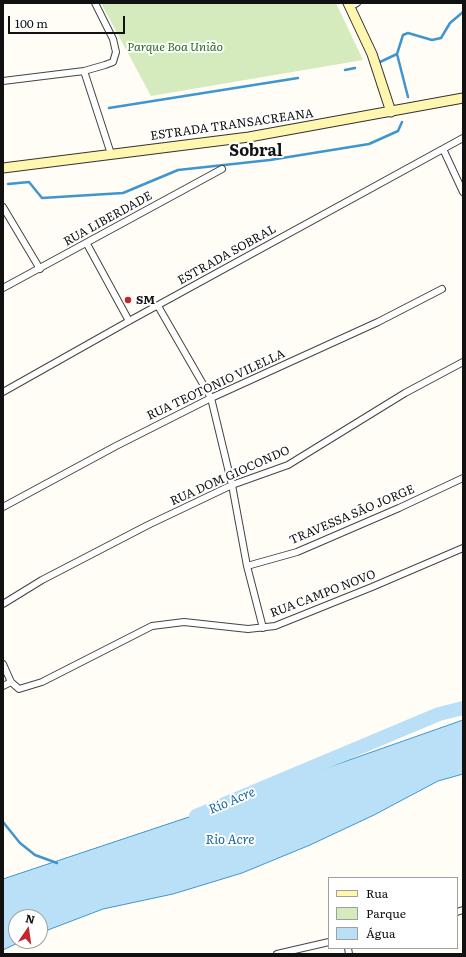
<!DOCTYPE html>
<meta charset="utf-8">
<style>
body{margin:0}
#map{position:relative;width:466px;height:957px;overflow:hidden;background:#fffdf5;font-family:Literata,serif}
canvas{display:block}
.frame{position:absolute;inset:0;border:4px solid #111;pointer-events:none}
.legend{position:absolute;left:328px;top:877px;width:130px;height:72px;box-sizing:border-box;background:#fff;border:1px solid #a0a0a0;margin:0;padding:5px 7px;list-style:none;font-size:12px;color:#111}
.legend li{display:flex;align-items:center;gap:8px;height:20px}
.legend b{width:20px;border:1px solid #a0a0a0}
.north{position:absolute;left:8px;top:909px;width:40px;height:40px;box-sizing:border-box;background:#fff;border:1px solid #a0a0a0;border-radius:50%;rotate:13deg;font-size:11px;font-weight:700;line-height:16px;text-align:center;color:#111}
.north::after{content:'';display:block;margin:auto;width:14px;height:18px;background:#c4262e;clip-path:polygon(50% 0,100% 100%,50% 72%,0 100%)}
.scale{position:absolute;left:8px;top:16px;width:117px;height:18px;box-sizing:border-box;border:2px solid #111;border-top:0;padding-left:5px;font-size:12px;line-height:14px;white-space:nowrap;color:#111;-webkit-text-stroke:3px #fff;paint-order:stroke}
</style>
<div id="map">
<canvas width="466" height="957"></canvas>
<div class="frame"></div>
<ul class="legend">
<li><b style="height:5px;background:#fff6b0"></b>Rua</li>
<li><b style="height:11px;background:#d5ebbd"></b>Parque</li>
<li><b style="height:11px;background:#b9e0f7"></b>Água</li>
</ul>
<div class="north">N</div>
<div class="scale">100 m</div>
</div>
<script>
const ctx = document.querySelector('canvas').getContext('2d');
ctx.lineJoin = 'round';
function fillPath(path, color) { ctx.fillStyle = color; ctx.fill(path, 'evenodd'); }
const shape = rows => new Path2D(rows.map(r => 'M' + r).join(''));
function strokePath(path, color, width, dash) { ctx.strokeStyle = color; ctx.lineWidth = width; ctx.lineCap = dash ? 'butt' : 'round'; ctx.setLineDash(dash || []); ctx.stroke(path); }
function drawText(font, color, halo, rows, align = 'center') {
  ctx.font = font + ' Literata,serif'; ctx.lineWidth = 4; ctx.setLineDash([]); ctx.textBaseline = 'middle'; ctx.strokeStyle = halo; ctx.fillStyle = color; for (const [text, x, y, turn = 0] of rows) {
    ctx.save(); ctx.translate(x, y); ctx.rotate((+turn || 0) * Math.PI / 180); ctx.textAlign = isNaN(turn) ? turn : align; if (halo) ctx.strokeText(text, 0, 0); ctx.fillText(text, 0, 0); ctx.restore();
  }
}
fillPath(shape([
 [101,3,336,3,363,60,151,96]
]), '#d5ebbd');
const water = shape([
 [463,720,463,774,438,781,374,815,310,845,242,873,173,894,103,909,40,933,40,917,16,917,16,941,22,941,3,950,3,879,246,798,315,772,463,720]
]);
fillPath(water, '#b9e0f7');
strokePath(water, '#3f96cf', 1);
strokePath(shape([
 [380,62,397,54],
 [345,70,355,68],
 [408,97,397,54,403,35,408,33,432,40,441,38,450,23,463,12],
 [109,108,298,78],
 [8,184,29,182,42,198,123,193,178,170,270,160,369,144,398,131,402,122],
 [3,822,20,843,35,855,57,863]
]), '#3f96cf', 2.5);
strokePath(shape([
 [196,816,439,714,463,708]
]), '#b9e0f7', 14);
const street = shape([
 [350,7,357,3],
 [84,71,111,154],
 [3,81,84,71,105,65,113,62,116,52,113,39,95,3],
 [443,149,463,192],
 [3,207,40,269],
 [87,244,129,321],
 [3,288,222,169],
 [158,306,211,398,232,485,247,566,263,628],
 [3,392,129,321,463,138],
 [3,507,116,446,211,398,378,322,442,289],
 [247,566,297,552,399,508,463,478],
 [3,604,42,580,148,525,232,485,288,465,405,393,463,362],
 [3,664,11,682,19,689,42,682,152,626,184,622,248,629,275,626,372,587,463,548],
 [3,686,11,682],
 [457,912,463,910],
 [348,948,349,954],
 [277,954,329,942]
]);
const secondary = shape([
 [348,3,372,54,391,112],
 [3,168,249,137,463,98]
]);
strokePath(street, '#444', 8);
strokePath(secondary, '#333', 11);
strokePath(street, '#fff', 6);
strokePath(secondary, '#fff6b0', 9);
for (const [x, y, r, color] of [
 [128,300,4,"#c4262e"]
]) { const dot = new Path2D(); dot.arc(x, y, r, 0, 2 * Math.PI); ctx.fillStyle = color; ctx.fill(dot); strokePath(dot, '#fff', 1.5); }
drawText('italic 12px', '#2f6b1f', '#fff', [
 ["Parque Boa União",175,47]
]);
drawText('12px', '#111', '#fff', [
 ["ESTRADA TRANSACREANA",232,125,-8],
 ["RUA LIBERDADE",108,219,-29],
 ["ESTRADA SOBRAL",227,255,-29],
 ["RUA TEOTONIO VILELLA",216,385,-25],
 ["RUA DOM GIOCONDO",230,476,-24],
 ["TRAVESSA SÃO JORGE",352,515,-23],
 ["RUA CAMPO NOVO",323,594,-21]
]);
drawText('bold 12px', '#111', '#fff', [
 ["SM",136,300]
], 'left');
drawText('italic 13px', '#1768a6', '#fff', [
 ["Río Acre",232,801,-23],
 ["Rio Acre",230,840]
]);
drawText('bold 16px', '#111', '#fff', [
 ["Sobral",256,151]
]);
</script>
